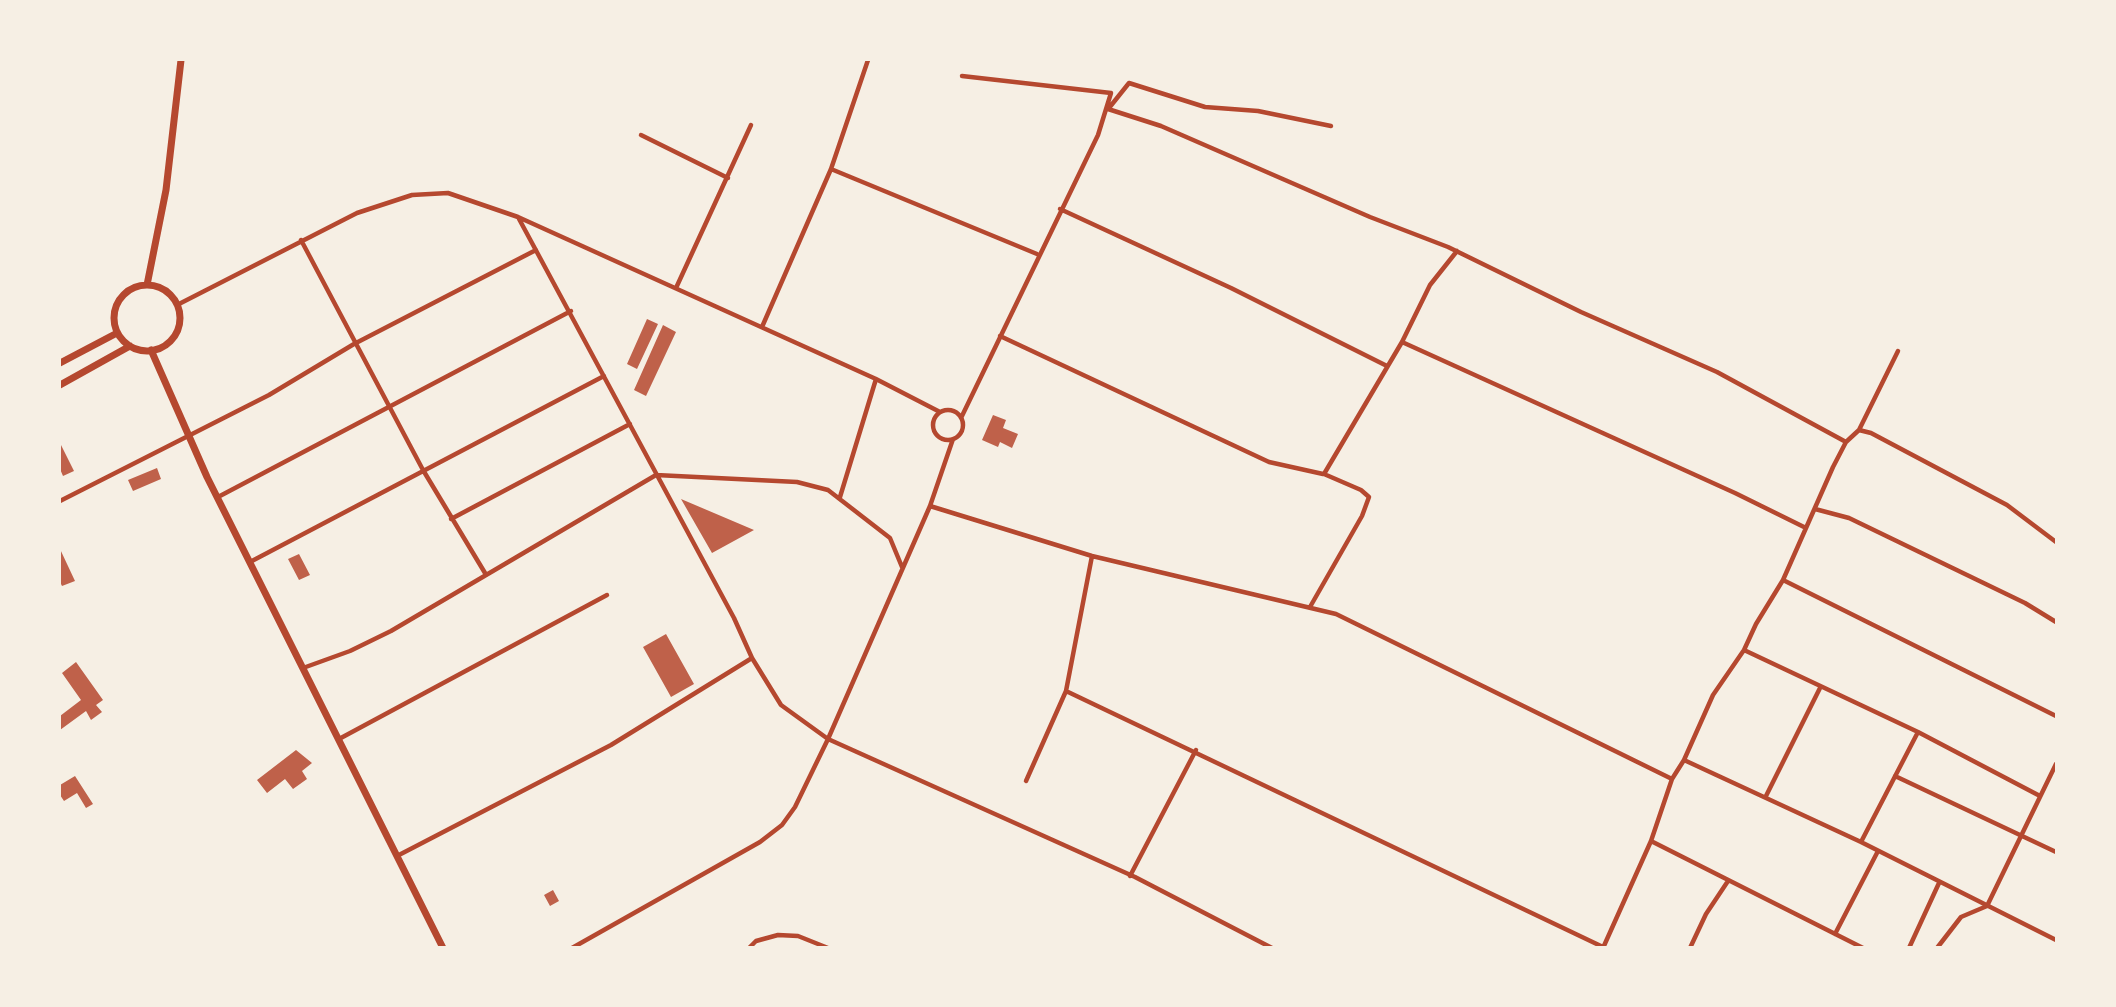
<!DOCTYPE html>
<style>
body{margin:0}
#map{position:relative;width:2116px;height:1007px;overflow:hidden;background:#f6efe4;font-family:Figtree,sans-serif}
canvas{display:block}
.frame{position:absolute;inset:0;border:61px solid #f6efe4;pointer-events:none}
</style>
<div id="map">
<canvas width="2116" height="1007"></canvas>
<div class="frame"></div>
</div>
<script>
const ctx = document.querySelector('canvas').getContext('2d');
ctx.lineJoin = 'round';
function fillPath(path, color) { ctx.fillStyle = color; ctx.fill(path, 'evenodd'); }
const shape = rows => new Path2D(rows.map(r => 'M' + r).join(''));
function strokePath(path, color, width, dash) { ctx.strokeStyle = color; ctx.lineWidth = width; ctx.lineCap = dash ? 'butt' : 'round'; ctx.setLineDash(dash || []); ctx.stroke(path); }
fillPath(shape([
 [647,319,658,324,637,369,627,364],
 [663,325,676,332,646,396,634,390],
 [993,415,1006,420,1003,428,1018,434,1012,448,1000,442,998,447,982,440],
 [60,443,74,471,63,476,60,469],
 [157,468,161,479,133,491,128,480],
 [681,499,754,530,712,553],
 [60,549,75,581,62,586,60,582],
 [299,554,310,575,299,580,288,559],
 [666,634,694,684,671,697,643,647],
 [76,662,103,700,96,705,102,712,91,720,86,711,60,730,60,716,81,700,62,673],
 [296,750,312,763,302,771,307,779,293,789,285,779,267,793,257,780],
 [75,776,93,804,86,808,77,793,64,801,60,795,60,785],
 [553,890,559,901,550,906,544,895]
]), '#bf614a');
strokePath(shape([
 [1109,108,1129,83,1205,107,1258,111,1331,126],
 [1108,109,1161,126,1370,217,1448,247,1581,312,1717,372,1846,442],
 [641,135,728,178],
 [831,169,1037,254],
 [1060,209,1231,288,1387,366],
 [518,217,734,618,752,658,781,705,828,739,1135,877,1272,948],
 [301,240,423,470,485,573],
 [676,288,751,125],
 [177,305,357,213,412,195,448,193,518,217,876,379,940,412],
 [762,327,831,169,868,60],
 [1000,336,1269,462,1323,474],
 [1402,342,1735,493,1804,527],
 '933 425a15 15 0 1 1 30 0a15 15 0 1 1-30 0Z',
 [961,418,1098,135,1111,93,962,76],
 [1859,430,1871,433,2007,505,2056,542],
 [218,497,571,311],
 [840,497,876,379],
 [60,501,269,395,354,344,536,250],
 [930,506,1092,556,1336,614,1672,779],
 [1815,509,1849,518,2025,603,2056,622],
 [451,519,630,424],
 [250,562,604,376],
 [1783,580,2056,716],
 [1310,607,1362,516,1369,497,1361,490,1324,474,1402,342,1430,285,1457,251],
 [1744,650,1918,732,2040,796],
 [303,668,350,651,391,631,656,475,797,482,828,490,890,538,902,567],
 [1066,691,1603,947],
 [339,739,607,595],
 [1684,760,1861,842,2056,940],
 [1895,776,2056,852],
 [1026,781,1066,691,1092,556],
 [1766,796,1820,688],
 [1651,841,1863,948],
 [1861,842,1918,732],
 [397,856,611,745,752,658],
 [1130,876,1196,750],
 [1835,934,1878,851],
 [572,948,760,842,782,825,795,807,828,739,930,506,953,439],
 [749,948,756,941,778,935,798,936,828,948],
 [1603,948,1651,841,1672,779,1684,760,1713,695,1744,650,1756,624,1783,580,1833,467,1846,442,1859,430,1898,351],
 [1690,948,1706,914,1728,881],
 [1909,948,1939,883],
 [1937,948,1961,917,1987,906,2056,764]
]), '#b5482f', 4.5);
strokePath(shape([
 [147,285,166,190,181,60],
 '114 318a33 33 0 1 1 66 0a33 33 0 1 1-66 0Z',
 [151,350,207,477,443,948],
 [60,363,117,333],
 [60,385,130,346]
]), '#b5482f', 7);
</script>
